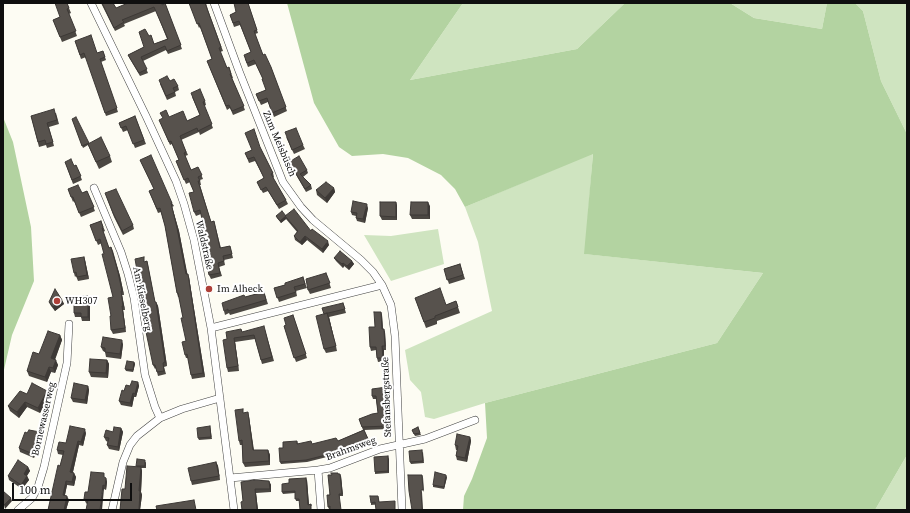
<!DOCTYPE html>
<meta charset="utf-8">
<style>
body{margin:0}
#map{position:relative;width:910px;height:513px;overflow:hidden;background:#fdfcf3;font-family:"Source Serif 4",serif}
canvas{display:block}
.frame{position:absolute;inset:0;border:4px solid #0f0f0f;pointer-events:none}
.scale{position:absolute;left:12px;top:483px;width:120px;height:18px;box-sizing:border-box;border:2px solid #0f0f0f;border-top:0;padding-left:5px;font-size:12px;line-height:14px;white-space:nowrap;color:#0f0f0f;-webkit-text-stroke:3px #fff;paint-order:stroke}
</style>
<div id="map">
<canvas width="910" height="513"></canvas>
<div class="frame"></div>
<div class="scale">100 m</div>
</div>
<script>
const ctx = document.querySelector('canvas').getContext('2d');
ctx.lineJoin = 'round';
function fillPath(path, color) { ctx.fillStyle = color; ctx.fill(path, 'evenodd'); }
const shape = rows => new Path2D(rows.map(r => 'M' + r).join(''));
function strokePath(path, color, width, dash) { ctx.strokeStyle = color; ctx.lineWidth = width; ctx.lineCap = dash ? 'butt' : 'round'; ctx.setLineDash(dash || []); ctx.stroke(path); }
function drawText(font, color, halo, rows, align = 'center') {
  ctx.font = font + ' "Source Serif 4",serif'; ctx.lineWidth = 4; ctx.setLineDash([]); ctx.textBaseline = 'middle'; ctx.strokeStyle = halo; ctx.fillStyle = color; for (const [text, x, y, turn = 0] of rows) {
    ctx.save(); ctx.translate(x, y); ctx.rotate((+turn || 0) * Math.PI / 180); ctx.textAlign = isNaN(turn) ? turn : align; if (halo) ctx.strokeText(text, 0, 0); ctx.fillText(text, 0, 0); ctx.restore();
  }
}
fillPath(shape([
 [463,3,625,3,577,49,410,80],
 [730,3,827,3,822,29,754,18],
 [855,3,907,3,907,134,881,81,863,11],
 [593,153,585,254,763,273,717,343,485,403,434,419,425,417,421,392,410,380,405,350,492,311,478,242,465,207],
 [438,229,444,264,391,281,364,235,391,236],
 [907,455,907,510,875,510]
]), '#cfe4c0');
fillPath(shape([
 [287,3,463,3,410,80,577,49,625,3,730,3,754,18,822,29,827,3,855,3,863,11,881,81,907,134,907,455,875,510,463,510,464,496,472,479,487,438,485,403,717,343,763,273,584,254,593,154,465,207,455,189,441,175,408,158,383,154,352,156,339,147,314,103],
 [3,117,13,142,31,227,34,281,12,335,3,374]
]), '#b3d3a1');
const minor = shape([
 [91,3,146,116,176,181,184,204,194,240,211,328,234,510],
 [214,3,239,71,283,182,301,207,313,220,361,260,373,272,382,285,391,305,395,336,402,510],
 [94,188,121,252,128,274,134,298,145,375,155,407,160,418],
 [211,328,382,285],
 [318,470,321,510],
 [230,478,318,470,330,468,380,449,425,439,475,420],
 [18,510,32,498,38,487,44,467,67,363,69,324],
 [112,510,123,462,130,445,137,436,160,418,182,409,220,398]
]);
strokePath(minor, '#424242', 8);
strokePath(minor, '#fff', 7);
fillPath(shape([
 [67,3,71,13,69,14,77,36,62,42,53,20,60,17],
 [101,3,113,3,116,8,162,5,165,3,182,49,168,54,166,50,143,61,148,73,140,76,130,59,128,55,144,47,149,36,154,44,167,39,156,11,124,24,125,26,115,31],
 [189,3,206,3,208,10,223,51,220,52,227,68,229,67,233,78,232,78,245,110,233,115,230,108,227,110,207,61,212,59,200,27,199,28],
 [248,3,258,33,255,34,263,55,271,67,287,111,274,117,268,102,261,105,256,94,266,90,263,79,256,64,248,67,245,59,251,52,240,25,234,27,230,15,236,12],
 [75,41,97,53,103,51,106,60,101,62,118,112,106,116,86,57,81,59],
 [170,81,178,86,179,90,175,92,176,96,167,100,160,84],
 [192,97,205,101,206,105,204,106,213,128,200,135,199,132,181,140,188,155,185,156,191,170,198,167,203,179,200,180,201,185,200,185,211,222,214,221,215,225,221,248,230,246,233,258,224,260,225,265,219,267,222,276,211,279,209,275,206,255,203,224,201,214,196,216,194,212,194,192,190,182,186,184,176,161,179,160,172,144,170,145,161,124,162,119,169,117,187,121,200,115],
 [56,113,59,124,49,127,54,146,47,148,46,145,39,147,31,116],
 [135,116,146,144,135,148,128,130,123,132,119,123],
 [72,119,89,143,110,156,112,162,99,169,88,145,83,148],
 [286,137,303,145,305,149,294,154],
 [260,147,273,173,274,177,273,178,286,200,288,204,279,209,268,191,263,193,259,186,257,182,264,178,255,161,249,163,245,153],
 [140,160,172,203,174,206,172,207,179,231,187,274,189,277,191,290,205,377,192,379,191,375,188,358,186,358,185,355,186,341,183,318,179,297,178,297,177,293,165,226,161,212,158,213,149,191,154,189],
 [65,162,74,166,76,165,82,180,73,184],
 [289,162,307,170,308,173,303,177,311,185,312,189,306,192,291,166],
 [334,188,335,192,327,203,317,195,316,190],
 [68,189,82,193,87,191,95,211,81,217,74,201,73,202],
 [105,193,133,225,134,229,123,235,114,217],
 [396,202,397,206,397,220,382,220,380,216],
 [430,206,430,219,412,219,410,215],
 [368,208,365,223,357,221,356,218,356,216,352,215,351,212],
 [285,215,311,231,329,245,323,253,307,240,302,245,295,240,294,236,297,232,286,219,281,223,277,218,276,216],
 [101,221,105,231,103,232,109,248,111,247,113,251,120,276,124,295,122,295,125,310,123,310,126,332,113,334,111,330,111,316,113,297,104,254,102,243,98,245,90,225],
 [84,257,85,260,89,279,78,281,76,276,75,277,74,273],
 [334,258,352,261,354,264,349,270,344,266,343,268,336,261],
 [147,261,148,265,155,302,156,302,158,306,167,366,164,367,166,374,158,376,156,368,155,369,153,365,148,332,145,262],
 [460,264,465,279,449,284,444,269],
 [326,273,331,288,310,294,308,290],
 [303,277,307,288,296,291,297,296,279,302,274,288,285,285],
 [264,292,268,304,230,315,229,313,225,315,224,311,245,297],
 [88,296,90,300,90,321,82,321,81,317,75,317,74,313],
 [415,298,446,305,456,301,460,313,437,321,437,324,426,328],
 [62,300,64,304,55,311,51,306,49,302],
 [343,303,346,313,329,317,337,351,326,353,324,349,324,314],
 [381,312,382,315,383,329,385,332,386,350,384,350,384,361,378,362,377,358,376,350,371,351,370,347,375,327],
 [293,315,307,358,296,362,284,326,286,325],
 [241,329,242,332,265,330,274,361,262,364,255,339,235,342,239,371,228,372,227,368,227,339],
 [60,335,62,340,55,360,58,365,55,373,51,372,47,382,29,376,27,371,39,354],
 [123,344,121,359,106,357,105,352,103,351,101,347],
 [107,360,109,364,108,378,91,377,89,372],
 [134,362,135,364,133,372,126,371,125,369],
 [138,382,139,386,136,397,134,397,132,407,121,405,119,401,124,391,130,386],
 [88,386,89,390,87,404,73,402,71,398],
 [387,387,388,390,390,408,388,408,389,429,364,430,370,443,343,454,343,453,307,462,281,464,280,462,283,448,297,441,298,444,312,444,338,441,363,430,359,419,378,413,376,399,373,399,372,396],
 [47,391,49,396,40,413,27,407,19,418,10,411,8,406,27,394],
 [244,413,249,417,254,450,268,450,270,455,270,465,245,467,243,463,242,445,240,445,239,441],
 [210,426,212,439,199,440,198,438],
 [418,427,421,435,415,436,412,430],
 [121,428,123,432,119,451,109,449,107,445,108,442,106,441,104,437,113,432],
 [40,432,41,436,34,458,20,452,19,448],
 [86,433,83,446,79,445,73,472,76,477,74,486,67,485,65,495,69,500,66,510,48,510,63,455,58,454,57,450,66,443],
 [470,437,471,441,467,462,457,460,456,456,457,450,456,450,455,445],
 [423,452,424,463,411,464,410,462],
 [389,459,389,473,375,474,375,472],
 [146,462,146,468,141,468,142,471,141,492,142,495,140,510,120,510,125,489,137,467,136,466],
 [216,462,218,466,220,480,192,485,191,481],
 [28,467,30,471,27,476,29,480,22,489,9,480,8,476],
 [338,474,341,476,343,496,340,496,330,509,329,509,328,507,332,475],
 [447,477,444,489,433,487,433,485],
 [106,478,107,482,106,490,104,489,87,504,86,503,84,499,88,492],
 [307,480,309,504,311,504,312,506,299,501,296,501,295,493,283,494,282,492,289,483],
 [269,481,271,485,271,492,256,493,258,510,242,510,243,501,241,482],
 [378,496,379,502,395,503,371,505,371,503]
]), '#4b4742');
fillPath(shape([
 [334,188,335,192,327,203,325,198],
 [396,202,397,206,397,220,396,217],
 [428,202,430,206,430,219,428,215],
 [171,203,179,231,188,277,186,274],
 [367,204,368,208,365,223,363,219],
 [285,216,286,219,281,223,280,221],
 [305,236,307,240,302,245,300,242],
 [328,241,329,245,323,253,322,249],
 [111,247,120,276,124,295,122,291],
 [84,257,85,260,89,279,87,275],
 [352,261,354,264,349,270,347,266],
 [343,263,344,266,343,268,342,264],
 [188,274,189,277,191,290,205,377,203,373],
 [121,291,122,295,125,310,123,306],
 [88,296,90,300,90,321,88,317],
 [62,300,64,304,55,311,53,307],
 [156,302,158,306,167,366,165,362],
 [122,306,123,310,126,332,125,328],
 [381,312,382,315,383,332,382,329],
 [327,313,329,317,337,351,336,346],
 [384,329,385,332,386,350,385,346],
 [60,335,62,340,53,364,51,358],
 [234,338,235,342,239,371,238,366],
 [122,340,123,344,121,359,120,354],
 [382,346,384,350,384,361,383,358],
 [56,360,58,365,55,373,53,368],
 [107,360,109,364,108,378,106,373],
 [134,362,135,364,133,372,133,370],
 [49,367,51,372,47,382,45,377],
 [138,382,139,386,136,397,135,394],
 [88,386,89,390,87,404,85,400],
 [387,387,388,390,390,408,388,405],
 [47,391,49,396,40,413,38,408],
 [133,393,134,397,132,407,130,403],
 [25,402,27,407,19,418,17,412],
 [387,405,388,408,389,429,388,426],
 [248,412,249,417,254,454,253,450],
 [121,428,123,432,119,451,118,447],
 [85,429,86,433,83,446,81,442],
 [40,432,41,436,34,458,33,454],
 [470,437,471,441,467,462,465,458],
 [78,441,79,445,72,476,70,472],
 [268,450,270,455,270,465,269,461],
 [388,456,389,459,389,473,388,471],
 [216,462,218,466,220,480,219,476],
 [28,467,30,471,25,478,24,474],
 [141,467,142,471,141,492,142,495,140,510,139,510,139,491],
 [74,473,76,477,74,486,72,482],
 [340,474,341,476,343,496,342,494],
 [422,475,423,477,424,492,423,490],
 [446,475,447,477,444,489,444,487],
 [27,476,29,480,22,489,21,485],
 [106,478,107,482,106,490,105,486],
 [306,478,307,480,309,507,308,505],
 [66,481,67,485,64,499,63,495],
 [269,481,271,485,271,492,270,489],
 [103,485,104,489,102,510,100,510],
 [255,489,256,493,258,510,257,510],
 [421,490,422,492,423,510,422,510],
 [67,496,69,500,66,510,64,510],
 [11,498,12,501,5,509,4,505]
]), '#3d3936');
const building = shape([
 [55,3,67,3,69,8,67,9,76,31,60,37,53,20,60,17,55,3],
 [102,3,113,3,116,8,128,3,161,3,162,5,165,3,181,45,167,51,165,46,141,57,147,69,139,73,128,55,144,47,139,32,145,29,149,36,151,35,154,44,168,39,154,7,122,20,124,22,114,28,102,3],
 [189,3,205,3,221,47,219,48,227,68,229,67,231,74,230,74,244,106,232,111,229,105,226,106,207,61,212,59,199,23,197,24,189,3],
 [234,3,248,3,257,30,254,31,263,55,265,54,271,67,286,107,272,113,267,98,259,101,256,94,266,90,262,79,263,79,254,60,247,63,244,55,251,52,239,21,233,23,230,15,236,12,234,3],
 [91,35,97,53,103,51,105,57,100,59,117,108,105,113,84,53,80,55,75,41,91,35],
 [167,76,170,81,174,79,178,86,173,88,175,92,166,96,159,80,167,76],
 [200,89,205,101,203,102,212,124,198,131,197,128,180,136,186,152,184,153,191,170,198,167,202,175,198,177,200,181,198,181,211,222,214,221,220,248,230,246,232,254,223,256,224,261,218,263,220,273,209,275,205,256,206,255,199,225,203,224,200,210,194,212,189,193,194,192,188,178,184,180,176,161,179,160,171,141,169,142,159,120,163,118,160,113,166,110,169,117,183,111,187,121,200,115,191,93,200,89],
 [54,109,57,120,47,123,53,142,46,144,45,140,38,142,31,116,54,109],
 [135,116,144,140,133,144,126,126,121,128,119,123,135,116],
 [76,117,89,143,82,146,72,119,76,117],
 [296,128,303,145,292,150,285,132,296,128],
 [254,129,260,147,273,173,271,174,286,200,277,205,266,187,261,190,257,182,264,178,254,157,248,159,245,153,252,150,245,133,254,129],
 [101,137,110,156,96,162,88,144,101,137],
 [151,155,172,203,171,203,177,228,186,274,188,274,190,287,203,373,191,375,187,354,185,355,182,342,186,341,181,318,183,318,178,293,177,293,165,226,160,208,157,209,149,191,154,189,140,160,151,155],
 [299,156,307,170,300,174,311,185,305,189,289,162,299,156],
 [71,159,74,166,76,165,81,176,72,180,65,162,71,159],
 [326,182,334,188,325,198,316,190,326,182],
 [78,185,82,193,87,191,94,207,79,213,73,197,71,197,68,189,78,185],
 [116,189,133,225,122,231,113,213,105,193,116,189],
 [353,201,367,204,363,219,356,218,357,213,351,212,353,201],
 [380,202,396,202,396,217,380,216,380,202],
 [411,202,428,202,428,215,410,215,411,202],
 [294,209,311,231,312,229,328,241,322,249,305,236,300,242,294,236,298,231,285,216,294,209],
 [282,211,286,216,280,221,276,216,282,211],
 [101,221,103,227,102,228,109,248,111,247,118,272,122,291,121,291,123,306,122,306,125,328,111,330,110,316,111,316,108,298,113,297,102,254,104,254,100,239,96,241,90,225,101,221],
 [340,251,352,261,347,266,343,263,342,264,334,258,340,251],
 [84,257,87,275,77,277,76,272,74,273,71,259,84,257],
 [144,257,144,262,147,261,155,302,156,302,165,362,163,363,164,371,157,372,155,365,153,365,146,332,148,332,135,259,144,257],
 [460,264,463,275,447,280,444,269,460,264],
 [326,273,330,283,308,290,306,279,326,273],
 [303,277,305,284,294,287,296,292,277,298,274,288,285,285,285,283,303,277],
 [440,288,446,305,456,301,458,307,435,316,435,318,424,322,415,298,440,288],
 [55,289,62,300,53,307,49,302,55,289],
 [264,292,266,300,228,311,228,309,224,311,222,303,244,295,245,297,264,292],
 [74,296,88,296,88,317,81,317,81,313,74,313,74,296],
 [343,303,345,309,324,314,322,308,343,303],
 [374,312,381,312,382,329,384,329,385,346,382,346,383,358,377,358,376,347,370,347,369,327,375,327,374,312],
 [327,313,336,346,324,349,316,316,327,313],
 [293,315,306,354,294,358,284,326,286,325,284,318,293,315],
 [264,326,272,357,261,360,254,335,234,338,238,366,227,368,223,340,227,339,226,332,241,329,242,332,264,326],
 [48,331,60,335,51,358,56,360,53,368,49,367,45,377,27,371,33,352,39,354,48,331],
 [103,337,122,340,120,354,105,352,105,348,101,347,103,337],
 [90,359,107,360,106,373,89,372,90,359],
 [127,361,134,362,133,370,125,369,127,361],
 [132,381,138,382,135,394,133,393,130,403,119,401,122,390,124,391,126,385,130,386,132,381],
 [32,383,47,391,38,408,25,402,17,412,8,406,20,391,27,394,32,383],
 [74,383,88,386,85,400,71,398,74,383],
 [387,387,388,405,387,405,388,426,362,427,359,419,372,414,378,413,376,396,372,396,372,389,387,387],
 [243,409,243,413,248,412,253,450,268,450,269,461,243,463,242,440,239,441,235,410,243,409],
 [70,426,85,429,81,442,78,441,70,472,74,473,72,482,66,481,63,495,67,496,64,510,48,510,58,465,60,466,64,451,57,450,59,442,66,443,70,426],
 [210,426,211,437,198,438,197,428,210,426],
 [114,427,121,428,118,447,107,445,109,438,104,437,106,430,113,432,114,427],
 [418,427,420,433,414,434,412,430,418,427],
 [29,430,40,432,33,454,19,448,25,432,27,433,29,430],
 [364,430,369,441,342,452,342,451,306,460,280,462,279,448,283,448,283,442,297,441,297,444,311,441,312,444,336,438,338,441,364,430],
 [457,434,470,437,465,458,456,456,458,446,455,445,457,434],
 [422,450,423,461,410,462,409,451,422,450],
 [388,456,388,471,375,472,374,457,388,456],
 [137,459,145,460,145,466,136,466,137,459],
 [18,460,28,467,24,474,27,476,21,485,8,476,18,460],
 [216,462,219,476,191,481,188,468,216,462],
 [127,466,141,467,139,491,140,491,139,510,120,510,122,489,125,489,127,466],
 [91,472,104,473,104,477,106,478,105,486,103,485,100,510,86,510,88,500,84,499,85,492,88,492,91,472],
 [435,472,446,475,444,487,433,485,435,472],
 [331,473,338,473,338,474,340,474,342,494,339,494,341,510,330,510,330,506,328,507,327,495,330,495,328,475,332,475,331,473],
 [408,475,422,475,423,490,421,490,422,510,412,510,409,491,408,475],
 [306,478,308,505,311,504,311,510,300,510,299,499,295,499,295,491,282,492,282,484,289,483,289,479,306,478],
 [254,480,269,481,270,489,255,489,257,510,242,510,241,502,243,501,241,482,254,480],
 [3,491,11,498,4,505,3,505,3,491],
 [370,496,378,496,379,502,395,501,395,510,376,510,375,502,371,503,370,496],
 [194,500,196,510,157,510,156,506,194,500]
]);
fillPath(building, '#57524d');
strokePath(building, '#3d3936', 1);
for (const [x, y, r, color] of [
 [209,289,4,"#ae3f38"],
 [57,301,4,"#ae3f38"]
]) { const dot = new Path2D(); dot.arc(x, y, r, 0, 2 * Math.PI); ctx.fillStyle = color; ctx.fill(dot); strokePath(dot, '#fff', 1.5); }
drawText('10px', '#0f0f0f', '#fff', [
 ["Zum Meisbüsch",279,144,67],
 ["Waldstraße",204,245,77],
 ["Am Kieselberg",142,299,79],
 ["Stefansbergstraße",387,397,-92],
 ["Bornewasserweg",44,419,-77],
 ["Brahmsweg",351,449,-20]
]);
drawText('10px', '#0f0f0f', '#fff', [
 ["Im Alheck",217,289],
 ["WH307",65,301]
], 'left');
</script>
